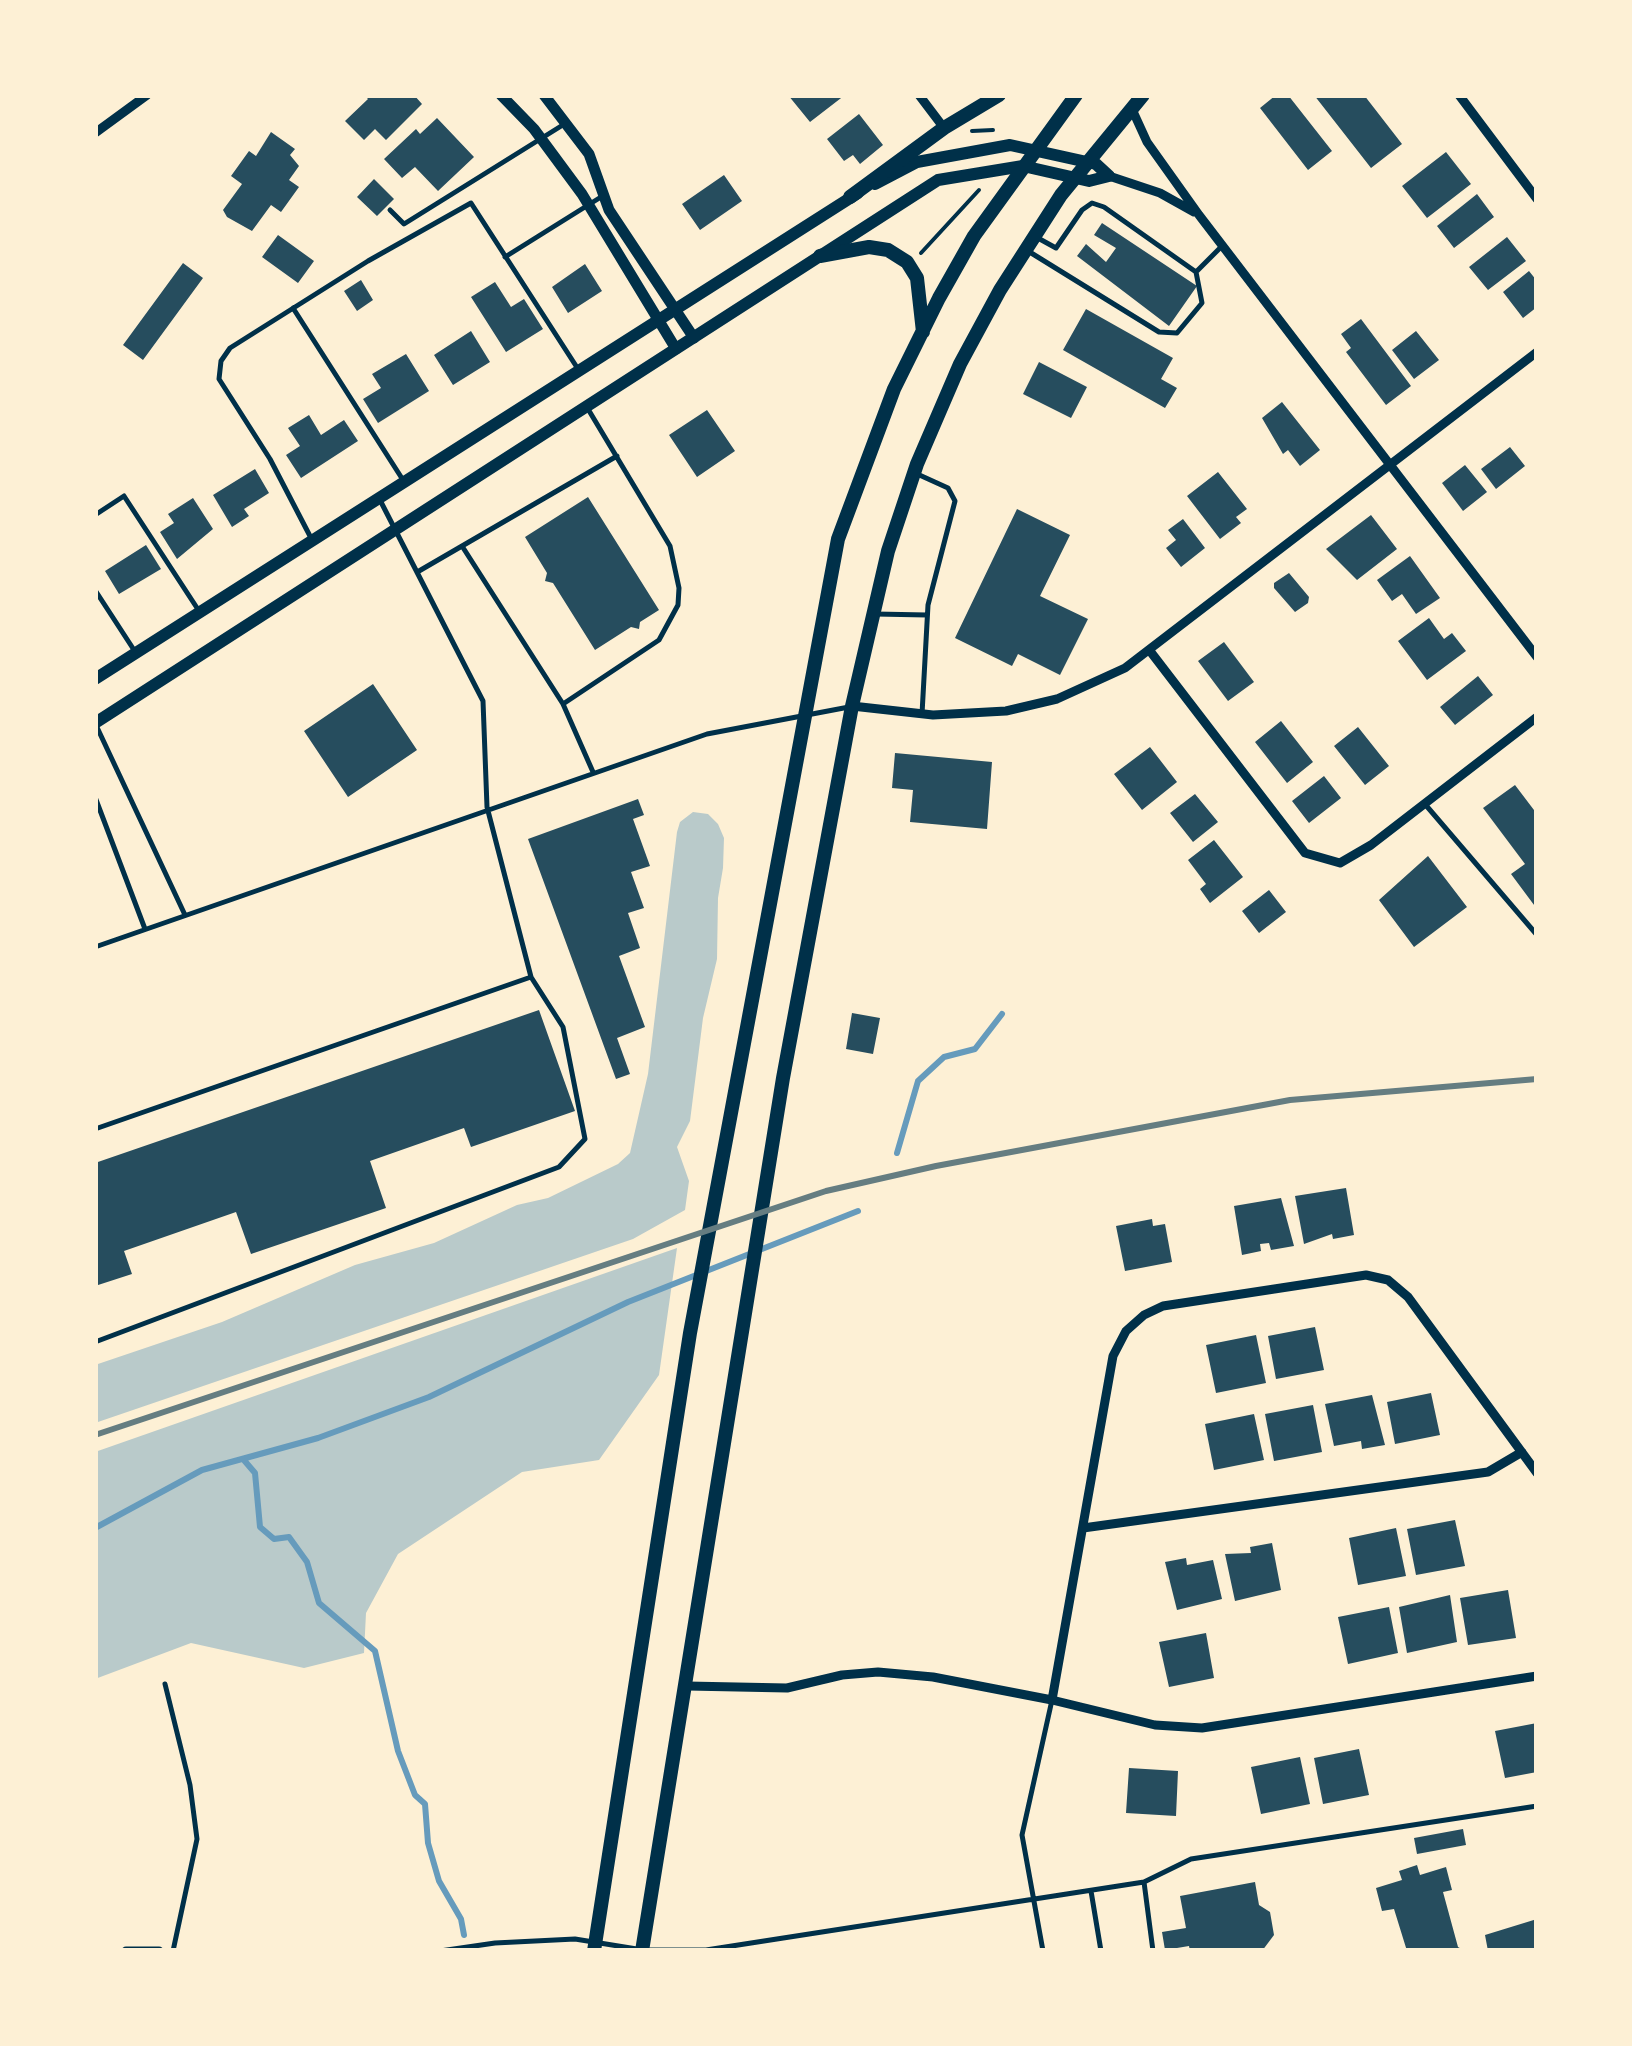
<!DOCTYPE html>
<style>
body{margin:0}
#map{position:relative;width:1632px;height:2046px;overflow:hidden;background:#fdf0d5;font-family:"DejaVu Sans",sans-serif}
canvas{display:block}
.frame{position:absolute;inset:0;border:98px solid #fdf0d5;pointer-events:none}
</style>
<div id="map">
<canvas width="1632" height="2046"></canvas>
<div class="frame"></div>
</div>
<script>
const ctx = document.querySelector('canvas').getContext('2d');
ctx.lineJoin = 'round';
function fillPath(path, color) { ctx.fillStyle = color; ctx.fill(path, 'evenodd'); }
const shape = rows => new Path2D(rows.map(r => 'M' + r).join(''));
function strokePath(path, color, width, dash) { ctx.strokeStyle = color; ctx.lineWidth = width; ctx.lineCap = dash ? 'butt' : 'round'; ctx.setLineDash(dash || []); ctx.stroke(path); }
fillPath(shape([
 [693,812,708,814,718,824,724,838,723,868,718,898,717,959,703,1018,690,1121,677,1147,689,1181,685,1210,633,1239,95,1423,95,1365,222,1322,355,1265,434,1243,517,1205,548,1198,618,1164,630,1153,648,1074,677,832,680,822],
 [677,1248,659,1375,599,1460,522,1472,398,1554,366,1613,364,1653,304,1668,191,1643,95,1679,95,1452]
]), '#b9caca');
strokePath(shape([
 [897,1153,918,1081,944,1057,975,1049,1002,1014],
 [243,1459,255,1473,260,1527,274,1539,289,1537,307,1562,319,1603,375,1651,398,1751,415,1795,425,1804,428,1843,439,1881,461,1919,464,1935],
 [95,1528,202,1470,318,1438,429,1397,628,1302,858,1211]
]), '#669bbc', 6);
fillPath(shape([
 [364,95,414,95,422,104,386,140,375,129,364,140,345,121,368,99],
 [788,95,845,95,810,122],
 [1276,95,1288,95,1332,151,1308,170,1260,108],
 [1314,95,1364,95,1402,144,1371,168],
 [859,114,883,145,860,164,853,155,844,161,827,139],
 [437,118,474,157,438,191,415,167,402,178,384,159,416,129,420,134],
 [271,132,295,149,290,155,299,166,289,180,299,187,281,212,271,205,252,231,227,217,223,210,242,184,231,176,249,151,256,156],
 [1446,152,1471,184,1427,218,1402,186],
 [724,175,742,201,700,230,682,204],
 [374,179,394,199,377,216,357,197],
 [1477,194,1494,217,1454,248,1437,226],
 [1102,223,1197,286,1169,326,1077,256,1086,244,1106,262,1116,248,1094,235],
 [278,235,314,261,298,283,262,257],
 [1507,237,1526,261,1488,290,1469,267],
 [183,263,203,278,143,360,123,345],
 [585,264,602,291,568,313,552,287],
 [1529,271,1537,281,1537,307,1523,318,1503,292],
 [361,280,373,300,357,311,344,291],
 [495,282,511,307,524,299,543,329,506,352,471,297],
 [1086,309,1173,358,1161,379,1177,388,1165,408,1063,350],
 [1361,319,1411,386,1386,405,1346,352,1351,348,1341,334],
 [471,331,490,362,453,385,434,355],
 [1416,331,1439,360,1414,379,1392,350],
 [406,354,429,391,378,423,363,399,381,388,372,374],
 [1039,362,1087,387,1071,418,1023,394],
 [1282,402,1320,450,1300,466,1288,450,1283,454,1262,418],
 [707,410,735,451,697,477,669,435],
 [309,415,321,435,344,420,358,441,301,478,286,455,300,446,288,428],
 [1510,447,1525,466,1496,489,1481,469],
 [1465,465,1487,492,1463,511,1442,483],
 [255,469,269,493,244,509,249,516,232,527,213,495],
 [1218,472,1247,509,1236,517,1241,523,1220,539,1187,496],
 [588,497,659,610,640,622,639,629,631,627,595,650,553,583,545,581,547,573,525,537],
 [193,498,213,529,177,559,160,532,174,523,168,514],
 [1017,509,1070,535,1040,596,1088,619,1060,675,1018,654,1012,666,955,638],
 [1371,515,1397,549,1357,580,1326,549],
 [1183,519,1205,548,1181,567,1166,548,1176,540,1168,530],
 [146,545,161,569,119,594,105,571],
 [1410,556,1440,598,1416,614,1402,594,1392,601,1377,580],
 [1289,573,1309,597,1308,603,1295,612,1274,588,1274,583],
 [1429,618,1444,639,1452,633,1466,651,1427,680,1398,641],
 [1224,642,1254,682,1228,701,1198,661],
 [1478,676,1493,695,1455,725,1440,707],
 [373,684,417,750,348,797,304,731],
 [1281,721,1313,762,1287,783,1255,742],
 [1358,727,1389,766,1365,785,1334,746],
 [1150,747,1177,782,1142,810,1114,774],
 [895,753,992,762,987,829,910,822,913,790,892,788],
 [1324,776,1341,798,1309,823,1292,801],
 [1515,785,1537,814,1537,909,1511,874,1525,864,1483,808],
 [1195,794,1218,822,1193,842,1170,813],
 [638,799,644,815,633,819,650,866,631,872,644,908,628,913,640,948,619,956,645,1027,617,1038,630,1074,616,1079,528,839],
 [1214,840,1243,877,1210,903,1200,889,1206,884,1188,860],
 [1428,856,1467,907,1414,947,1379,900],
 [1269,890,1286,912,1259,933,1242,911],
 [539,1010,575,1111,471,1147,464,1128,370,1161,386,1208,251,1254,236,1212,124,1251,132,1274,95,1286,95,1163],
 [852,1013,880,1018,873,1054,846,1049],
 [1346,1188,1354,1235,1333,1239,1332,1234,1304,1244,1295,1196],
 [1281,1198,1294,1246,1271,1250,1269,1243,1260,1244,1261,1251,1242,1255,1234,1206],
 [1152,1219,1153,1226,1165,1224,1172,1262,1125,1271,1116,1226],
 [1315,1327,1324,1370,1276,1379,1268,1336],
 [1256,1335,1266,1383,1216,1393,1206,1345],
 [1431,1393,1440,1435,1395,1444,1387,1402],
 [1372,1395,1385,1445,1362,1449,1361,1441,1334,1446,1325,1404],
 [1313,1405,1322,1452,1274,1461,1265,1414],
 [1254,1414,1264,1460,1214,1470,1205,1424],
 [1455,1520,1465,1566,1416,1575,1407,1529],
 [1396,1528,1406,1576,1358,1585,1349,1538],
 [1272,1543,1281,1590,1235,1601,1225,1554,1251,1553,1250,1547],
 [1186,1558,1187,1565,1213,1560,1222,1599,1177,1610,1165,1562],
 [1508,1590,1516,1638,1468,1645,1460,1598],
 [1450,1595,1457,1642,1407,1653,1399,1607],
 [1389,1607,1398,1653,1348,1664,1338,1617],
 [1206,1633,1214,1678,1169,1687,1159,1642],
 [1537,1723,1537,1772,1505,1778,1495,1731],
 [1359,1749,1369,1795,1323,1804,1314,1758],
 [1300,1757,1310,1804,1261,1814,1251,1767],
 [1129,1768,1178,1771,1176,1816,1126,1813],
 [1463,1829,1466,1845,1417,1854,1414,1838],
 [1417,1865,1420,1875,1446,1867,1452,1890,1443,1892,1458,1947,1465,1951,1407,1951,1394,1909,1382,1911,1376,1888,1402,1880,1399,1871],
 [1255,1882,1259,1905,1270,1912,1274,1935,1262,1951,1190,1951,1189,1946,1165,1950,1162,1932,1186,1928,1180,1896],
 [1537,1919,1537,1951,1488,1951,1485,1935]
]), '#264d5e');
strokePath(shape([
 [972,131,993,130],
 [921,253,979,190]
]), '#003049', 4);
strokePath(shape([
 [390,210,404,224,566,123],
 [1028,251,1159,332,1177,333,1202,303,1196,272,1104,207,1092,203,1082,210,1056,248,1036,237],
 [505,257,601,197],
 [1196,272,1222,246],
 [293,308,403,480],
 [915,473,948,488,955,501,928,605,922,714],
 [95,515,124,496,199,611],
 [311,538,270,459,219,379,221,361,230,348,368,261,471,203,578,369],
 [462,546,563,704,659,640,678,605,679,588,670,546,588,409],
 [419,571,617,456],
 [95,590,134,650],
 [875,614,927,615],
 [563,704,593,772],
 [95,723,185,915],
 [95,797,145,929],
 [1424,803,1537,935],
 [95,947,707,734,849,707],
 [95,1129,531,977,487,807,483,701,381,502],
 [95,1342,559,1167,585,1139,563,1027,531,977],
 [165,1684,190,1785,197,1839,173,1951],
 [1144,1882,1153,1951],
 [1091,1891,1101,1951],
 [440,1951,495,1943,575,1939,643,1950,706,1950,1144,1882,1191,1859,1537,1806],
 [1043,1951,1022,1835,1052,1700]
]), '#003049', 5);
strokePath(shape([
 [919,95,944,128],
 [1459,95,1537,199],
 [1131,107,1147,142,1199,215,1537,657],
 [95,133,147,95],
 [1109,176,1160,193,1194,212],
 [1150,651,1305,853,1340,863,1371,845,1537,717],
 [852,706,933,715,1006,711,1057,699,1125,668,1537,352],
 [1083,1528,1488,1472,1522,1452],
 [687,1686,787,1688,842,1675,878,1672,933,1677,1052,1700,1155,1725,1202,1728,1537,1676],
 [1052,1700,1113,1356,1126,1331,1144,1315,1163,1306,1366,1275,1388,1280,1408,1297,1537,1473],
 [126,1951,159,1951]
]), '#003049', 9);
strokePath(shape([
 [501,95,534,129,582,194,676,349],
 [544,95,589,154,609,210,694,338]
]), '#003049', 11);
strokePath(shape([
 [875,184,917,162,1010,145,1096,164,1109,176],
 [95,679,858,193],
 [95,723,938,180,1023,166,1089,181,1109,176]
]), '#003049', 12);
strokePath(shape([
 [850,197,944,128,999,95],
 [820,256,869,247,888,250,907,262,917,278,923,332],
 [594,1951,690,1333,838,539,894,389,939,298,974,236,1076,95],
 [642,1951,783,1078,852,706,888,551,917,464,960,364,1000,290,1061,195,1143,95]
]), '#003049', 14);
strokePath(shape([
 [95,1435,826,1191,936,1166,1290,1100,1537,1079]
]), '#657d81', 6);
</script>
